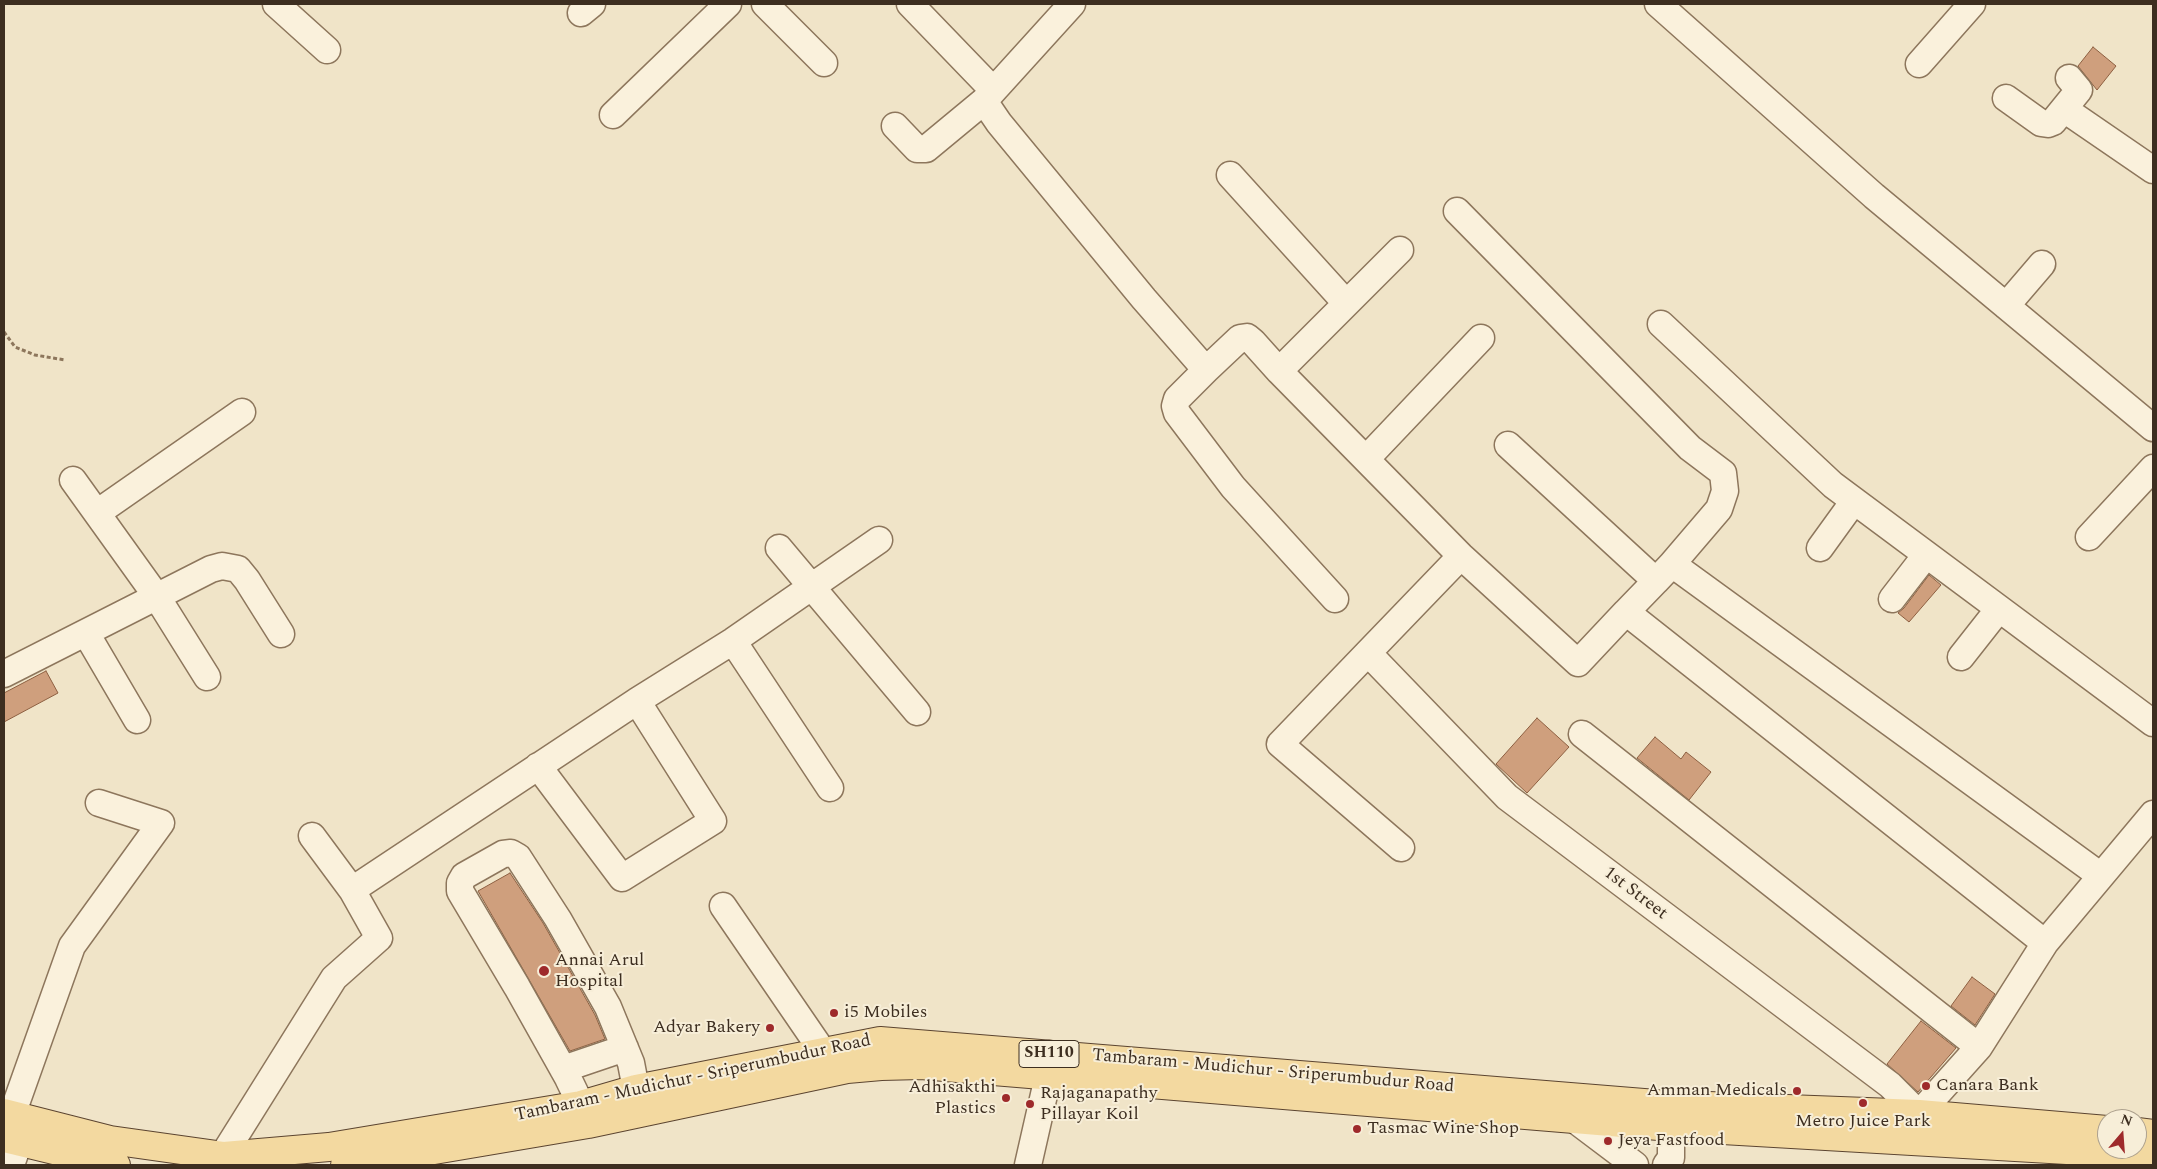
<!DOCTYPE html>
<style>
body{margin:0}
#map{position:relative;width:2157px;height:1169px;overflow:hidden;background:#f0e4c8;font-family:Spectral,serif}
canvas{display:block}
.frame{position:absolute;inset:0;border:5px solid #3d2e20;pointer-events:none}
.north{position:absolute;left:2097px;top:1109px;width:50px;height:50px;box-sizing:border-box;background:#f7eed8;border:1px solid #ada18e;border-radius:50%;rotate:18deg;font-size:14px;font-weight:700;line-height:20px;text-align:center;color:#3d2e20}
.north::after{content:'';display:block;margin:auto;width:18px;height:22px;background:#9e2a2b;clip-path:polygon(50% 0,100% 100%,50% 72%,0 100%)}
</style>
<div id="map">
<canvas width="2157" height="1169"></canvas>
<div class="frame"></div>
<div class="north">N</div>
</div>
<script>
const ctx = document.querySelector('canvas').getContext('2d');
ctx.lineJoin = 'round';
function fillPath(path, color) { ctx.fillStyle = color; ctx.fill(path, 'evenodd'); }
const shape = rows => new Path2D(rows.map(r => 'M' + r).join(''));
function strokePath(path, color, width, dash) { ctx.strokeStyle = color; ctx.lineWidth = width; ctx.lineCap = dash ? 'butt' : 'round'; ctx.setLineDash(dash || []); ctx.stroke(path); }
function drawText(font, color, halo, rows, align = 'center') {
  ctx.font = font + ' Spectral,serif'; ctx.lineWidth = 4; ctx.setLineDash([]); ctx.textBaseline = 'middle'; ctx.strokeStyle = halo; ctx.fillStyle = color; for (const [text, x, y, turn = 0] of rows) {
    ctx.save(); ctx.translate(x, y); ctx.rotate((+turn || 0) * Math.PI / 180); ctx.textAlign = isNaN(turn) ? turn : align; if (halo) ctx.strokeText(text, 0, 0); ctx.fillText(text, 0, 0); ctx.restore();
  }
}
const building = shape([
 [2093,47,2116,66,2097,90,2078,66,2093,47],
 [1929,575,1941,585,1909,622,1898,613,1904,608,1929,575],
 [46,671,58,693,4,722,4,693,46,671],
 [1537,718,1569,747,1527,793,1496,764,1537,718],
 [1655,737,1681,759,1686,752,1711,772,1689,800,1637,758,1655,737],
 [510,873,543,923,595,1015,605,1039,570,1051,478,891,510,873],
 [1972,977,1995,994,1975,1025,1951,1006,1972,977],
 [1921,1021,1956,1048,1918,1092,1887,1064,1921,1021]
]);
fillPath(building, '#cf9f7d');
strokePath(building, '#8d5f41', 1);
const minor = shape([
 [276,4,327,50],
 [765,4,824,63],
 [910,4,993,90],
 [1658,4,1874,196,2153,428],
 [581,13,592,4],
 [1919,64,1972,4],
 [2006,98,2041,123,2048,124,2053,122,2079,90,2069,78],
 [984,101,999,123,1144,299,1206,370,1240,338,1247,337,1253,342,1279,371,1461,556,1578,663,1626,612],
 [2064,109,2153,170],
 [613,115,728,4],
 [895,126,917,149,926,149,984,101,1072,4],
 [1230,175,1346,303],
 [1457,211,1690,448,1723,473,1725,491,1719,509,1672,564],
 [2006,306,2042,264],
 [1661,324,1833,485,2153,723],
 [1206,370,1177,399,1175,406,1177,413,1233,487,1335,599],
 [1279,371,1400,250],
 [1508,445,1656,581,1626,612,2045,943],
 [1366,459,1481,338],
 [73,480,157,597,207,677],
 [97,513,242,412],
 [2089,537,2153,468],
 [779,548,917,712],
 [1820,548,1854,501],
 [1656,581,1672,564,2101,876],
 [1892,599,1926,555],
 [86,633,137,720],
 [733,641,830,788],
 [1369,654,1507,797,1890,1085,1919,1114],
 [1961,657,1998,610],
 [4,674,211,569,222,566,238,569,247,580,281,634],
 [1582,734,1979,1047],
 [538,766,622,878,713,821,637,701],
 [1401,848,1280,744,1461,556],
 [352,890,637,701,733,641,879,540],
 [723,906,823,1052],
 [563,1069,625,1048],
 [581,1105,568,1078,517,987,460,891,460,883,464,876,503,854,511,853,518,857,558,919,608,1007,631,1063,636,1089],
 [12,1115,72,946,161,823,99,803],
 [1574,1119,1635,1165],
 [1919,1132,1919,1114,1979,1047,2045,943,2153,814],
 [11,1165,19,1142],
 [217,1165,334,978,379,938,352,890,312,836],
 [1028,1165,1048,1077,1049,1054],
 [1666,1165,1671,1158,1671,1127]
]);
const major = shape([
 [4,1113,110,1140,224,1156,329,1147,581,1105,636,1089,880,1041,1656,1104,1919,1114,2107,1130],
 [2137,1132,2153,1134],
 [4,1138,116,1165],
 [345,1165,588,1124,847,1069,881,1066,921,1065,1671,1127,2153,1155]
]);
strokePath(minor, '#8d765c', 29);
strokePath(major, '#5b4430', 30);
strokePath(shape([
 [4,332,15,347,35,355,65,360]
]), '#8d765c', 3, [4, 2.5]);
strokePath(minor, '#faf1dc', 26);
strokePath(major, '#f3d9a0', 28);
for (const [x, y, r, color] of [
 [544,971,6,"#9e2a2b"],
 [834,1013,5,"#9e2a2b"],
 [770,1028,5,"#9e2a2b"],
 [1926,1086,5,"#9e2a2b"],
 [1797,1091,5,"#9e2a2b"],
 [1006,1098,5,"#9e2a2b"],
 [1863,1103,5,"#9e2a2b"],
 [1030,1104,5,"#9e2a2b"],
 [1357,1129,5,"#9e2a2b"],
 [1608,1141,5,"#9e2a2b"]
]) { const dot = new Path2D(); dot.arc(x, y, r, 0, 2 * Math.PI); ctx.fillStyle = color; ctx.fill(dot); strokePath(dot, '#f7eed8', 2); }
for (const [x, y, w] of [
 [1049,1054,60]
]) { const box = new Path2D(); box.roundRect(x - w / 2, y - 13.5, w, 27, 4); ctx.fillStyle = '#f7eed8'; ctx.fill(box); strokePath(box, '#3d2e20', 1); }
drawText('bold 16px', '#3d2e20', null, [
 ["SH110",1049,1054]
]);
drawText('18px', '#3d2e20', '#f7eed8', [
 ["1st Street",1635,894,37],
 ["Tambaram - Mudichur - Sriperumbudur Road",1273,1072,5],
 ["Tambaram - Mudichur - Sriperumbudur Road",693,1079,-12]
]);
drawText('18px', '#3d2e20', '#f7eed8', [
 ["Annai Arul",555,961],
 ["Hospital",555,982],
 ["i5 Mobiles",844,1013],
 ["Adyar Bakery",760,1028,"right"],
 ["Canara Bank",1936,1086],
 ["Adhisakthi",996,1088,"right"],
 ["Plastics",996,1109,"right"],
 ["Amman Medicals",1787,1091,"right"],
 ["Rajaganapathy",1040,1094],
 ["Pillayar Koil",1040,1115],
 ["Metro Juice Park",1863,1122,"center"],
 ["Tasmac Wine Shop",1367,1129],
 ["Jeya Fastfood",1618,1141]
], 'left');
</script>
